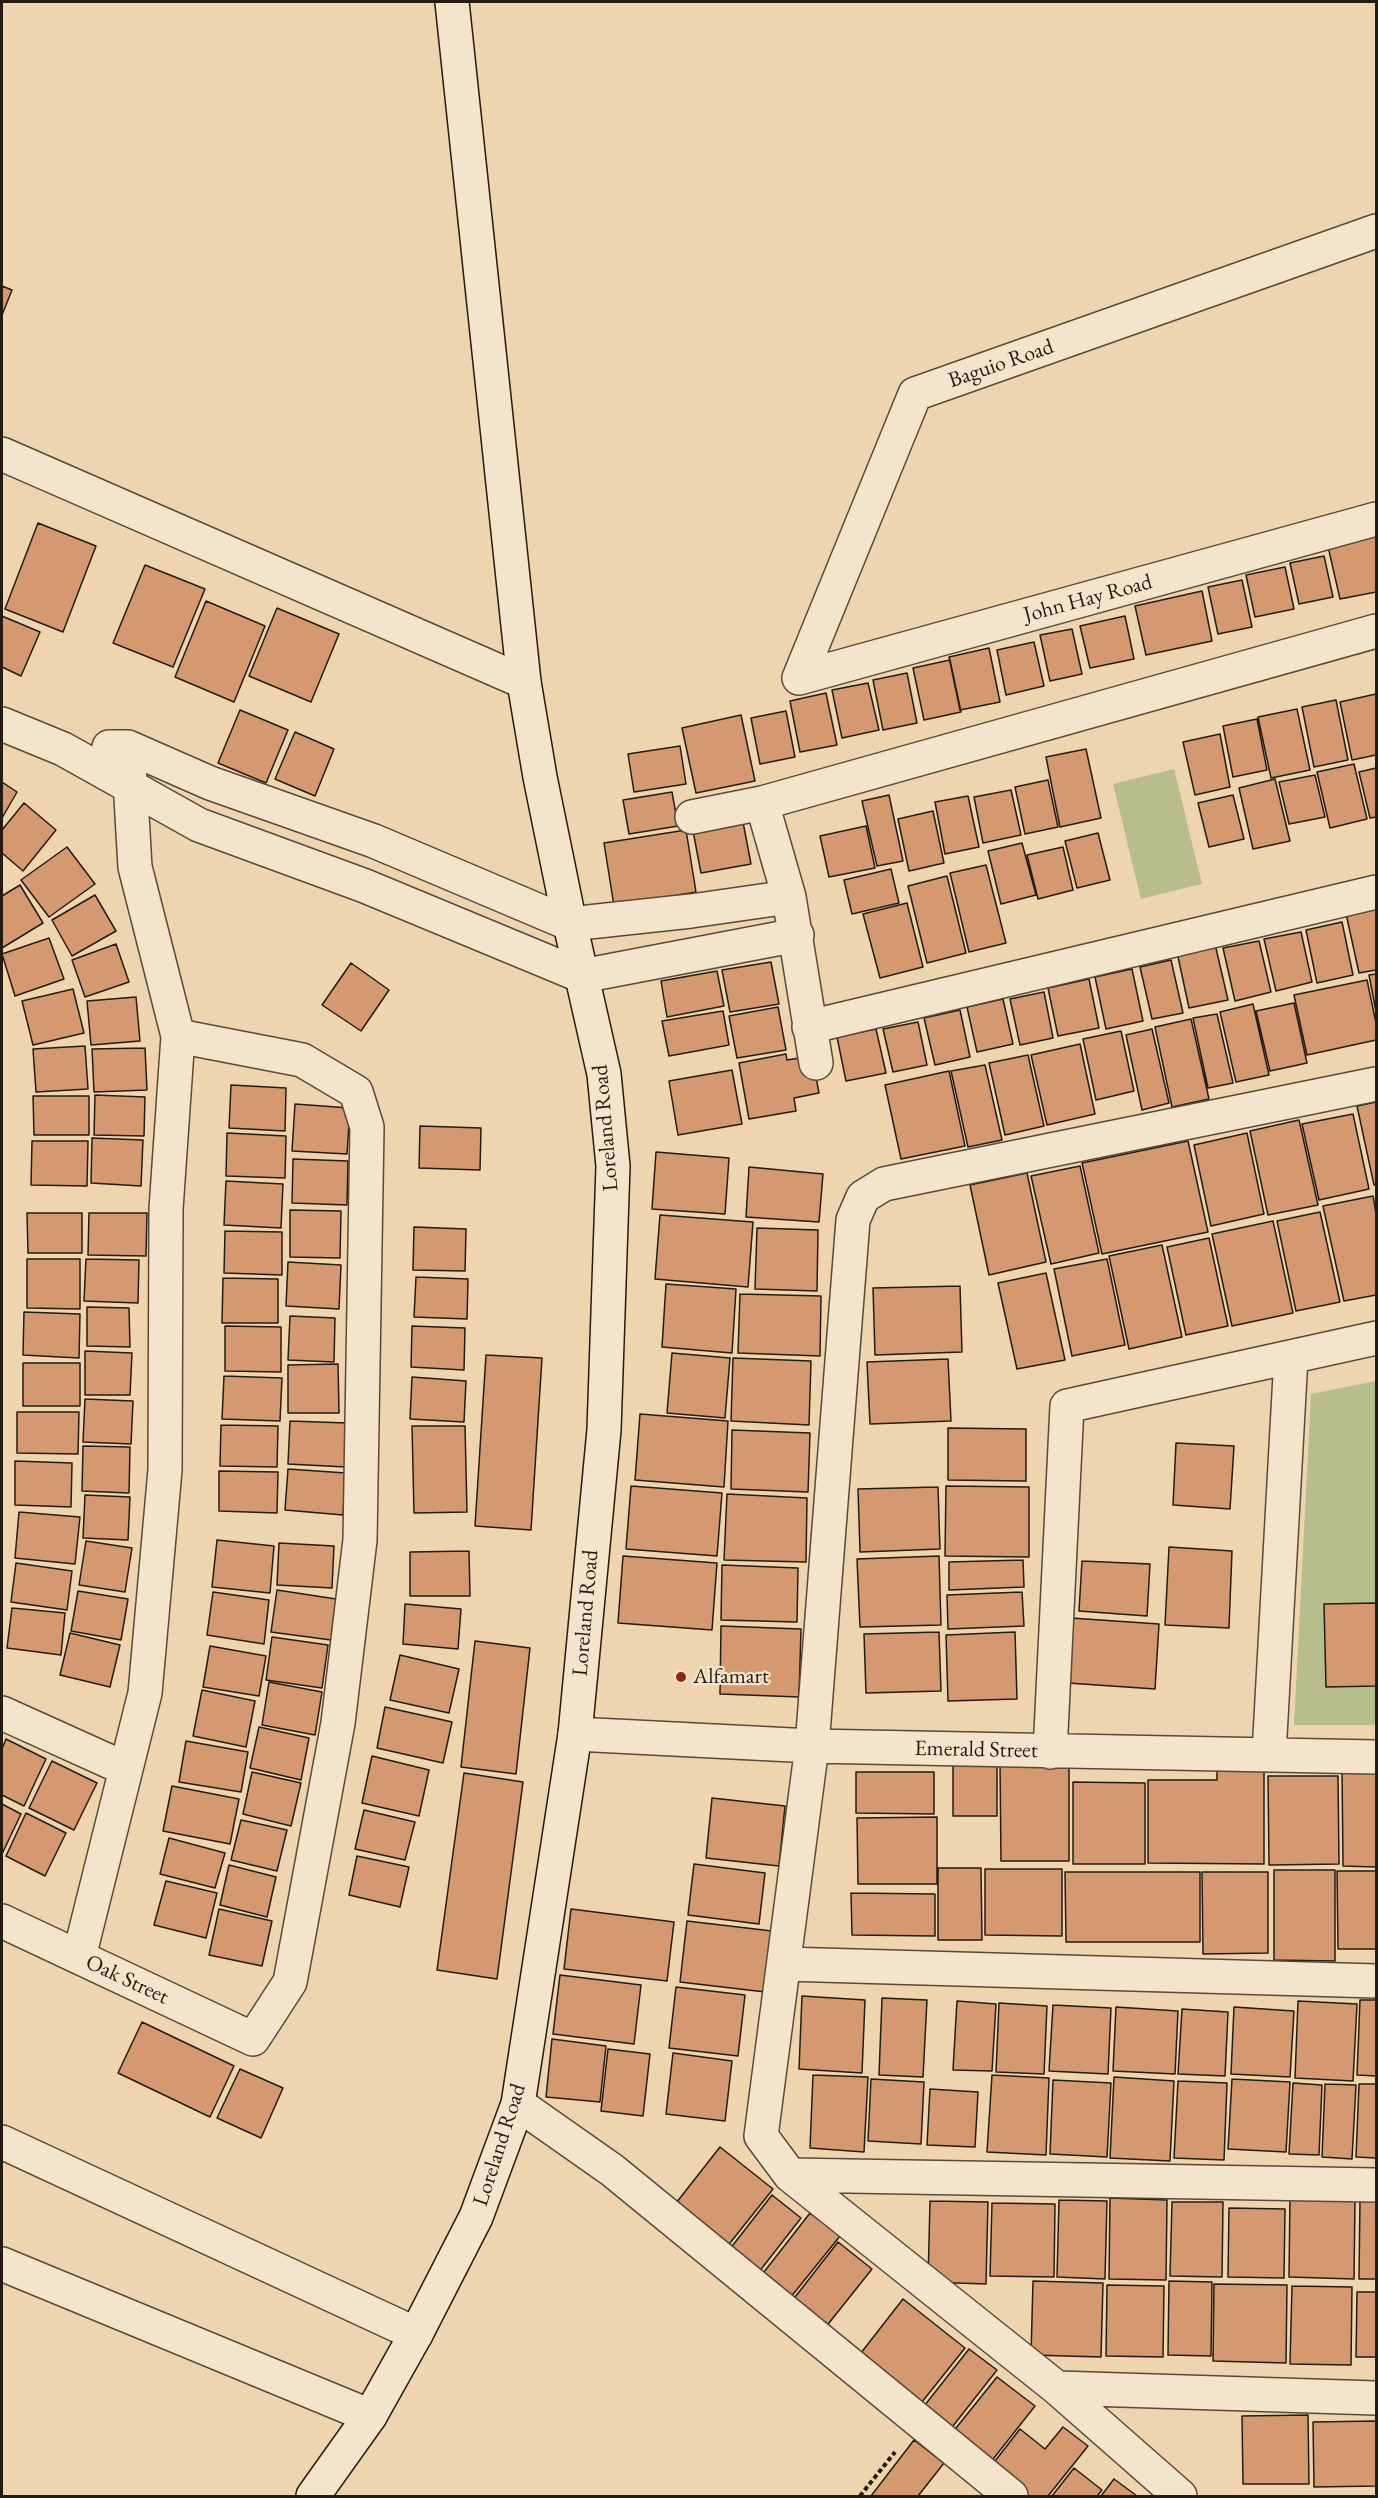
<!DOCTYPE html>
<style>
body{margin:0}
#map{position:relative;width:1378px;height:2498px;overflow:hidden;background:#eed5b0;font-family:"EB Garamond",serif}
canvas{display:block}
.frame{position:absolute;inset:0;border:3px solid #261b11;pointer-events:none}
</style>
<div id="map">
<canvas width="1378" height="2498"></canvas>
<div class="frame"></div>
</div>
<script>
const ctx = document.querySelector('canvas').getContext('2d');
ctx.lineJoin = 'round';
function fillPath(path, color) { ctx.fillStyle = color; ctx.fill(path, 'evenodd'); }
const shape = rows => new Path2D(rows.map(r => 'M' + r).join(''));
function strokePath(path, color, width, dash) { ctx.strokeStyle = color; ctx.lineWidth = width; ctx.lineCap = dash ? 'butt' : 'round'; ctx.setLineDash(dash || []); ctx.stroke(path); }
function drawText(font, color, halo, rows, align = 'center') {
  ctx.font = font + ' "EB Garamond",serif'; ctx.lineWidth = 4.5; ctx.setLineDash([]); ctx.textBaseline = 'middle'; ctx.strokeStyle = halo; ctx.fillStyle = color; for (const [text, x, y, turn = 0] of rows) {
    ctx.save(); ctx.translate(x, y); ctx.rotate((+turn || 0) * Math.PI / 180); ctx.textAlign = isNaN(turn) ? turn : align; if (halo) ctx.strokeText(text, 0, 0); ctx.fillText(text, 0, 0); ctx.restore();
  }
}
fillPath(shape([
 [1174,769,1202,884,1141,899,1113,784],
 [1376,1381,1376,1725,1294,1725,1311,1394]
]), '#b8bd8c');
const building = shape([
 [2,286,12,290,2,315,2,286],
 [38,523,96,546,63,632,5,609,38,523],
 [1376,532,1376,592,1340,599,1327,542,1376,532],
 [1324,556,1333,597,1299,604,1290,563,1324,556],
 [145,565,205,589,173,667,113,643,145,565],
 [1285,567,1294,609,1255,617,1246,575,1285,567],
 [1242,580,1252,627,1218,634,1208,587,1242,580],
 [1202,591,1212,641,1146,655,1135,606,1202,591],
 [206,601,265,626,234,702,175,677,206,601],
 [277,608,339,634,311,702,249,676,277,608],
 [2,616,40,632,21,676,2,667,2,616],
 [1125,616,1134,659,1090,668,1080,626,1125,616],
 [1072,629,1082,674,1050,681,1040,635,1072,629],
 [1034,642,1044,686,1006,695,997,650,1034,642],
 [989,648,1000,702,960,710,949,657,989,648],
 [950,660,961,712,924,720,913,668,950,660],
 [907,673,917,723,883,730,873,680,907,673],
 [868,683,879,730,842,738,832,690,868,683],
 [826,693,837,745,800,752,790,701,826,693],
 [1376,694,1376,755,1352,760,1340,702,1376,694],
 [1336,700,1348,760,1314,767,1302,707,1336,700],
 [1297,709,1310,770,1271,778,1258,717,1297,709],
 [240,710,288,730,266,783,218,763,240,710],
 [786,711,795,757,760,764,751,718,786,711],
 [741,715,755,781,696,793,682,728,741,715],
 [1257,719,1267,770,1233,777,1223,726,1257,719],
 [295,732,334,749,315,796,275,779,295,732],
 [1220,734,1230,787,1195,795,1183,742,1220,734],
 [680,746,686,784,634,792,628,754,680,746],
 [1086,749,1101,818,1060,827,1046,757,1086,749],
 [1354,764,1367,819,1330,828,1317,772,1354,764],
 [1376,768,1376,817,1370,818,1359,772,1376,768],
 [1315,775,1325,817,1289,824,1279,782,1315,775],
 [1275,779,1290,841,1253,849,1239,788,1275,779],
 [1048,780,1058,827,1025,834,1015,787,1048,780],
 [2,782,17,792,2,818,2,782],
 [1011,790,1021,835,983,843,974,797,1011,790],
 [672,792,678,826,629,834,623,800,672,792],
 [889,795,903,861,877,866,862,801,889,795],
 [1233,795,1244,839,1209,847,1198,803,1233,795],
 [968,796,979,847,945,854,935,802,968,796],
 [24,803,56,830,23,871,2,853,2,830,24,803],
 [933,811,944,863,909,871,898,819,933,811],
 [743,822,751,864,701,873,693,831,743,822],
 [866,826,875,868,829,877,820,836,866,826],
 [686,830,696,892,614,906,604,843,686,830],
 [1098,833,1110,880,1077,888,1065,841,1098,833],
 [1022,843,1036,895,1001,904,988,851,1022,843],
 [67,847,95,884,49,917,21,880,67,847],
 [1063,847,1073,890,1038,899,1027,855,1063,847],
 [986,865,1006,943,969,952,950,873,986,865],
 [891,869,899,903,852,914,844,880,891,869],
 [947,876,966,953,927,963,908,886,947,876],
 [20,885,43,923,2,948,2,896,20,885],
 [95,895,116,931,72,956,52,920,95,895],
 [1376,902,1376,970,1359,973,1345,909,1376,902],
 [907,903,923,967,880,978,863,914,907,903],
 [1342,922,1353,975,1317,983,1306,930,1342,922],
 [1301,932,1312,982,1276,991,1264,939,1301,932],
 [49,938,64,979,15,996,2,954,49,938],
 [1259,941,1271,992,1235,1001,1223,948,1259,941],
 [116,944,129,982,85,997,72,960,116,944],
 [1215,944,1228,1000,1189,1008,1177,952,1215,944],
 [1171,960,1183,1013,1152,1019,1140,967,1171,960],
 [771,962,779,1004,730,1012,722,970,771,962],
 [351,963,389,990,361,1031,322,1005,351,963],
 [1132,969,1143,1021,1106,1029,1095,977,1132,969],
 [717,971,724,1006,667,1017,661,981,717,971],
 [1376,974,1376,1012,1369,975,1376,974],
 [1089,979,1099,1028,1058,1036,1048,988,1089,979],
 [1367,980,1376,1023,1376,1040,1307,1055,1294,995,1367,980],
 [73,989,84,1033,33,1045,22,1001,73,989],
 [1044,992,1053,1038,1020,1045,1010,999,1044,992],
 [136,997,140,1041,91,1045,87,1001,136,997],
 [1003,999,1013,1044,977,1052,967,1007,1003,999],
 [1294,1003,1307,1063,1270,1071,1256,1011,1294,1003],
 [1253,1004,1269,1075,1236,1082,1220,1012,1253,1004],
 [778,1007,786,1050,737,1058,729,1016,778,1007],
 [960,1010,970,1057,935,1065,924,1018,960,1010],
 [723,1011,729,1045,669,1056,662,1021,723,1011],
 [1217,1014,1233,1083,1208,1088,1193,1018,1217,1014],
 [1191,1019,1209,1099,1172,1107,1155,1027,1191,1019],
 [918,1022,927,1065,893,1072,883,1029,918,1022],
 [876,1029,886,1073,846,1081,837,1037,876,1029],
 [1152,1029,1169,1103,1142,1110,1126,1035,1152,1029],
 [1121,1031,1134,1091,1096,1100,1083,1039,1121,1031],
 [1080,1044,1095,1114,1047,1125,1031,1055,1080,1044],
 [85,1046,88,1089,36,1092,33,1049,85,1046],
 [145,1048,147,1090,94,1092,92,1049,145,1048],
 [786,1054,787,1060,812,1056,819,1093,794,1098,796,1111,749,1119,739,1063,786,1054],
 [1028,1055,1044,1126,1005,1135,989,1063,1028,1055],
 [985,1065,1002,1140,968,1147,951,1071,985,1065],
 [732,1070,742,1124,678,1135,669,1081,732,1070],
 [949,1071,965,1146,901,1159,885,1085,949,1071],
 [231,1085,286,1088,285,1131,229,1128,231,1085],
 [95,1095,145,1097,144,1136,94,1135,95,1095],
 [33,1096,89,1096,89,1135,34,1135,33,1096],
 [1376,1102,1376,1184,1374,1185,1357,1106,1376,1102],
 [295,1104,350,1108,347,1154,292,1151,295,1104],
 [1353,1114,1369,1189,1319,1200,1302,1124,1353,1114],
 [1299,1120,1318,1205,1268,1215,1250,1131,1299,1120],
 [420,1126,481,1128,480,1170,419,1168,420,1126],
 [227,1133,286,1136,285,1178,226,1176,227,1133],
 [1247,1133,1264,1214,1211,1226,1194,1145,1247,1133],
 [92,1138,143,1140,141,1186,91,1183,92,1138],
 [32,1141,88,1141,87,1186,31,1185,32,1141],
 [1188,1141,1208,1232,1102,1254,1082,1163,1188,1141],
 [656,1152,729,1158,725,1214,652,1209,656,1152],
 [293,1159,348,1161,347,1205,292,1203,293,1159],
 [1080,1166,1099,1253,1051,1264,1031,1176,1080,1166],
 [749,1167,823,1174,819,1222,746,1217,749,1167],
 [1027,1173,1046,1262,989,1275,970,1185,1027,1173],
 [226,1181,283,1184,281,1228,224,1225,226,1181],
 [1373,1196,1376,1214,1376,1295,1344,1301,1323,1206,1373,1196],
 [290,1210,341,1211,340,1258,290,1257,290,1210],
 [1320,1212,1340,1302,1296,1311,1277,1221,1320,1212],
 [27,1213,82,1213,82,1253,28,1253,27,1213],
 [89,1213,147,1213,146,1256,88,1255,89,1213],
 [660,1215,753,1222,748,1287,655,1279,660,1215],
 [1273,1221,1293,1313,1232,1326,1212,1234,1273,1221],
 [414,1227,466,1229,465,1271,413,1270,414,1227],
 [757,1228,818,1230,817,1291,755,1289,757,1228],
 [225,1231,282,1232,282,1275,224,1273,225,1231],
 [1209,1238,1228,1326,1186,1335,1167,1247,1209,1238],
 [1162,1245,1182,1337,1129,1349,1109,1256,1162,1245],
 [27,1259,80,1259,80,1309,27,1308,27,1259],
 [86,1259,139,1260,138,1303,84,1301,86,1259],
 [1107,1259,1125,1345,1072,1356,1054,1269,1107,1259],
 [288,1262,341,1265,339,1309,286,1306,288,1262],
 [1046,1273,1065,1360,1017,1369,998,1283,1046,1273],
 [416,1277,468,1279,467,1319,414,1317,416,1277],
 [223,1278,278,1279,278,1323,222,1323,223,1278],
 [666,1284,736,1289,732,1353,662,1347,666,1284],
 [960,1286,962,1352,875,1355,873,1288,960,1286],
 [740,1294,821,1296,820,1356,738,1353,740,1294],
 [87,1307,129,1308,130,1347,87,1346,87,1307],
 [24,1312,80,1314,79,1358,23,1355,24,1312],
 [290,1316,335,1318,334,1362,288,1360,290,1316],
 [225,1326,281,1327,281,1372,225,1371,225,1326],
 [412,1326,465,1328,464,1370,411,1367,412,1326],
 [85,1351,132,1353,130,1395,85,1395,85,1351],
 [672,1353,730,1358,725,1418,667,1413,672,1353],
 [486,1355,542,1358,531,1530,475,1526,486,1355],
 [733,1358,811,1361,809,1425,731,1421,733,1358],
 [948,1359,951,1421,870,1424,867,1362,948,1359],
 [23,1363,80,1363,80,1406,23,1406,23,1363],
 [338,1364,339,1413,288,1413,288,1365,338,1364],
 [224,1376,282,1378,280,1421,222,1419,224,1376],
 [412,1377,466,1381,464,1422,410,1419,412,1377],
 [85,1399,133,1401,131,1444,83,1442,85,1399],
 [17,1412,79,1412,78,1454,17,1453,17,1412],
 [640,1414,728,1421,724,1487,635,1480,640,1414],
 [290,1421,347,1423,346,1467,288,1464,290,1421],
 [221,1425,278,1426,277,1467,220,1466,221,1425],
 [412,1426,465,1426,467,1512,414,1513,412,1426],
 [948,1428,1026,1429,1026,1481,948,1480,948,1428],
 [732,1430,810,1433,808,1492,731,1489,732,1430],
 [1176,1443,1234,1446,1230,1509,1173,1505,1176,1443],
 [83,1446,130,1447,129,1493,82,1491,83,1446],
 [15,1461,72,1463,71,1507,15,1505,15,1461],
 [288,1469,346,1473,343,1515,285,1510,288,1469],
 [219,1471,278,1472,277,1513,219,1511,219,1471],
 [631,1486,722,1493,717,1556,626,1549,631,1486],
 [946,1486,1029,1487,1029,1557,945,1556,946,1486],
 [938,1487,940,1549,860,1552,858,1489,938,1487],
 [727,1494,807,1498,806,1562,724,1560,727,1494],
 [85,1495,130,1497,128,1540,83,1538,85,1495],
 [19,1512,80,1517,75,1564,15,1558,19,1512],
 [217,1540,274,1546,270,1593,212,1587,217,1540],
 [86,1541,132,1548,125,1592,79,1585,86,1541],
 [279,1543,334,1546,332,1588,277,1585,279,1543],
 [1169,1547,1232,1551,1229,1628,1165,1625,1169,1547],
 [469,1551,470,1596,410,1596,410,1552,469,1551],
 [623,1556,717,1563,712,1630,618,1623,623,1556],
 [939,1556,941,1625,860,1627,857,1559,939,1556],
 [1023,1560,1024,1587,949,1590,949,1562,1023,1560],
 [1082,1561,1150,1564,1147,1616,1079,1611,1082,1561],
 [16,1563,72,1571,67,1610,11,1602,16,1563],
 [722,1565,798,1568,797,1622,721,1620,722,1565],
 [277,1590,336,1599,331,1640,271,1632,277,1590],
 [78,1591,128,1599,121,1640,71,1631,78,1591],
 [213,1592,269,1600,264,1644,207,1635,213,1592],
 [1022,1592,1024,1626,948,1629,947,1595,1022,1592],
 [1376,1603,1376,1686,1326,1687,1324,1604,1376,1603],
 [405,1604,461,1609,458,1649,403,1644,405,1604],
 [12,1608,65,1613,61,1655,7,1648,12,1608],
 [1071,1618,1159,1624,1155,1689,1068,1683,1071,1618],
 [721,1626,801,1629,799,1697,720,1694,721,1626],
 [939,1632,941,1691,866,1693,864,1634,939,1632],
 [1015,1632,1017,1699,948,1701,946,1635,1015,1632],
 [70,1633,120,1645,110,1687,60,1675,70,1633],
 [272,1637,328,1645,322,1688,266,1680,272,1637],
 [475,1641,530,1648,516,1774,461,1767,475,1641],
 [210,1646,266,1656,259,1696,203,1687,210,1646],
 [400,1655,459,1669,449,1713,390,1700,400,1655],
 [269,1682,322,1692,315,1735,262,1725,269,1682],
 [202,1690,255,1701,246,1747,193,1736,202,1690],
 [385,1707,452,1722,443,1763,377,1748,385,1707],
 [259,1727,309,1738,301,1780,250,1768,259,1727],
 [6,1739,46,1759,24,1806,2,1795,2,1749,6,1739],
 [186,1741,248,1752,241,1792,179,1782,186,1741],
 [372,1756,429,1770,419,1816,362,1803,372,1756],
 [52,1761,97,1783,74,1830,29,1808,52,1761],
 [953,1762,997,1762,997,1816,953,1816,953,1762],
 [1000,1763,1069,1763,1069,1861,1001,1861,1000,1763],
 [1217,1763,1264,1763,1264,1864,1148,1863,1148,1780,1217,1780,1217,1763],
 [1342,1770,1376,1770,1376,1867,1343,1866,1342,1770],
 [252,1772,301,1783,291,1826,243,1814,252,1772],
 [856,1772,934,1772,934,1814,856,1813,856,1772],
 [464,1773,523,1782,497,1979,437,1970,464,1773],
 [1268,1776,1338,1776,1339,1864,1269,1865,1268,1776],
 [1073,1782,1145,1783,1145,1864,1073,1864,1073,1782],
 [172,1786,239,1799,230,1844,163,1831,172,1786],
 [712,1798,785,1806,779,1866,706,1858,712,1798],
 [2,1804,21,1814,2,1854,2,1804],
 [364,1810,415,1822,405,1860,355,1849,364,1810],
 [26,1813,66,1833,45,1876,6,1856,26,1813],
 [937,1817,937,1884,858,1884,857,1818,937,1817],
 [241,1820,287,1830,277,1871,231,1860,241,1820],
 [169,1838,225,1853,215,1888,160,1874,169,1838],
 [357,1856,409,1867,400,1907,349,1895,357,1856],
 [694,1864,765,1873,759,1924,688,1915,694,1864],
 [229,1865,276,1877,267,1917,220,1905,229,1865],
 [938,1868,981,1868,982,1940,938,1940,938,1868],
 [985,1869,1062,1869,1062,1936,985,1935,985,1869],
 [1274,1870,1335,1870,1335,1961,1274,1960,1274,1870],
 [1337,1871,1376,1871,1376,1949,1338,1949,1337,1871],
 [1065,1872,1200,1872,1200,1942,1066,1942,1065,1872],
 [1202,1872,1268,1872,1268,1953,1203,1954,1202,1872],
 [166,1881,217,1893,206,1938,154,1925,166,1881],
 [851,1893,935,1894,935,1936,852,1935,851,1893],
 [219,1909,272,1921,262,1966,209,1955,219,1909],
 [571,1909,674,1922,667,1981,564,1969,571,1909],
 [687,1921,772,1931,765,1992,680,1982,687,1921],
 [560,1975,641,1985,634,2044,553,2034,560,1975],
 [676,1987,745,1995,738,2056,669,2048,676,1987],
 [802,1996,865,2000,862,2073,799,2069,802,1996],
 [882,1998,927,2000,923,2077,879,2075,882,1998],
 [1360,2000,1376,2000,1376,2076,1357,2075,1360,2000],
 [957,2001,996,2004,992,2071,953,2070,957,2001],
 [1298,2001,1357,2004,1353,2081,1295,2078,1298,2001],
 [999,2003,1047,2006,1044,2074,996,2072,999,2003],
 [1053,2005,1111,2008,1108,2074,1049,2071,1053,2005],
 [1116,2007,1178,2011,1175,2074,1113,2071,1116,2007],
 [1234,2007,1294,2011,1290,2077,1231,2074,1234,2007],
 [1182,2009,1228,2012,1225,2076,1178,2074,1182,2009],
 [142,2022,234,2066,210,2117,118,2073,142,2022],
 [552,2039,606,2046,600,2102,546,2097,552,2039],
 [608,2049,650,2054,643,2116,601,2111,608,2049],
 [673,2053,732,2061,725,2121,666,2114,673,2053],
 [240,2069,283,2088,261,2138,217,2118,240,2069],
 [813,2075,868,2077,864,2152,810,2148,813,2075],
 [992,2075,1049,2078,1046,2155,987,2152,992,2075],
 [1114,2077,1174,2081,1170,2161,1110,2158,1114,2077],
 [871,2079,924,2082,921,2144,868,2141,871,2079],
 [1232,2079,1290,2082,1286,2152,1228,2149,1232,2079],
 [1053,2080,1111,2083,1107,2157,1050,2154,1053,2080],
 [1178,2081,1227,2083,1224,2160,1174,2158,1178,2081],
 [1293,2083,1322,2085,1319,2155,1289,2154,1293,2083],
 [1325,2084,1356,2085,1352,2159,1322,2157,1325,2084],
 [1359,2084,1376,2084,1376,2158,1356,2157,1359,2084],
 [930,2089,978,2092,975,2147,927,2145,930,2089],
 [720,2147,773,2189,722,2253,669,2212,720,2147],
 [772,2195,801,2218,755,2277,726,2254,772,2195],
 [1290,2196,1355,2198,1354,2279,1289,2277,1290,2196],
 [1110,2198,1167,2200,1166,2280,1109,2279,1110,2198],
 [1360,2199,1376,2199,1376,2279,1359,2279,1360,2199],
 [1059,2200,1107,2201,1105,2279,1057,2277,1059,2200],
 [930,2201,988,2202,986,2284,928,2282,930,2201],
 [1172,2202,1223,2202,1222,2277,1170,2276,1172,2202],
 [992,2203,1055,2204,1054,2277,990,2276,992,2203],
 [1229,2208,1285,2209,1284,2278,1228,2277,1229,2208],
 [810,2213,840,2236,786,2303,757,2281,810,2213],
 [838,2242,872,2269,825,2328,792,2301,838,2242],
 [1033,2281,1103,2283,1101,2357,1031,2355,1033,2281],
 [1169,2281,1212,2282,1211,2356,1168,2355,1169,2281],
 [1214,2284,1287,2285,1286,2363,1213,2361,1214,2284],
 [1107,2285,1164,2286,1163,2357,1106,2356,1107,2285],
 [1292,2286,1352,2287,1351,2365,1290,2364,1292,2286],
 [1357,2292,1376,2292,1376,2357,1356,2357,1357,2292],
 [903,2299,965,2348,918,2407,857,2358,903,2299],
 [969,2349,997,2370,949,2431,921,2410,969,2349],
 [997,2377,1035,2406,990,2463,952,2433,997,2377],
 [1308,2415,1309,2484,1243,2484,1242,2416,1308,2415],
 [1376,2421,1376,2486,1314,2487,1313,2422,1376,2421],
 [1063,2427,1088,2446,1048,2496,1014,2496,985,2474,1020,2429,1045,2449,1063,2427],
 [914,2440,944,2463,918,2496,871,2496,914,2440],
 [1074,2468,1102,2490,1097,2496,1052,2496,1074,2468],
 [1114,2479,1137,2496,1101,2496,1114,2479]
]);
fillPath(building, '#d49970');
strokePath(building, '#261b11', 1.5);
const street = shape([
 [2,454,524,682],
 [799,678,915,394,1376,231],
 [799,678,1376,519],
 [2,724,63,749,199,825,365,886,582,976,797,935],
 [109,747,128,747,210,783,374,841,570,924,691,911,789,897],
 [762,803,789,897,816,1063],
 [692,817,762,803,1376,631],
 [809,1027,1376,892],
 [2,1713,126,1769],
 [575,1734,812,1746,1376,1757],
 [1050,1752,1067,1406,1376,1338],
 [1269,1754,1291,1357],
 [2,1921,253,2039,290,1982,338,1723,360,1540,367,1127,356,1092,302,1060,178,1036],
 [79,1957,145,1693,165,1470,166,1209,178,1036,135,867,128,747],
 [785,1964,1376,1981],
 [518,2104,612,2170,1011,2496],
 [2,2142,416,2334],
 [790,2175,1376,2185],
 [2,2264,370,2416],
 [1057,2388,1376,2398],
 [1180,2496,1057,2388,790,2175,761,2136,812,1746,853,1220,863,1197,884,1184,1376,1084]
]);
const secondary = shape([
 [313,2496,370,2416,416,2334,476,2217,518,2104,575,1734,604,1430,613,1166,604,1074,570,924,540,777,524,682,452,2]
]);
strokePath(street, '#584a39', 36);
strokePath(secondary, '#261b11', 36);
strokePath(shape([
 [860,2496,895,2452]
]), '#261b11', 4, [4.5, 3]);
strokePath(street, '#f4e4cc', 33);
strokePath(secondary, '#f4e4cc', 33);
for (const [x, y, r, color] of [
 [681,1677,6,"#8f2418"]
]) { const dot = new Path2D(); dot.arc(x, y, r, 0, 2 * Math.PI); ctx.fillStyle = color; ctx.fill(dot); strokePath(dot, '#f4e4cc', 2); }
drawText('22px', '#261b11', '#f4e4cc', [
 ["Baguio Road",1001,364,-19],
 ["John Hay Road",1088,599,-15],
 ["Loreland Road",606,1128,-95],
 ["Loreland Road",586,1613,-85],
 ["Emerald Street",976,1750,1],
 ["Oak Street",127,1980,25],
 ["Loreland Road",500,2145,-72]
]);
drawText('22px', '#261b11', '#f4e4cc', [
 ["Alfamart",693,1677]
], 'left');
</script>
